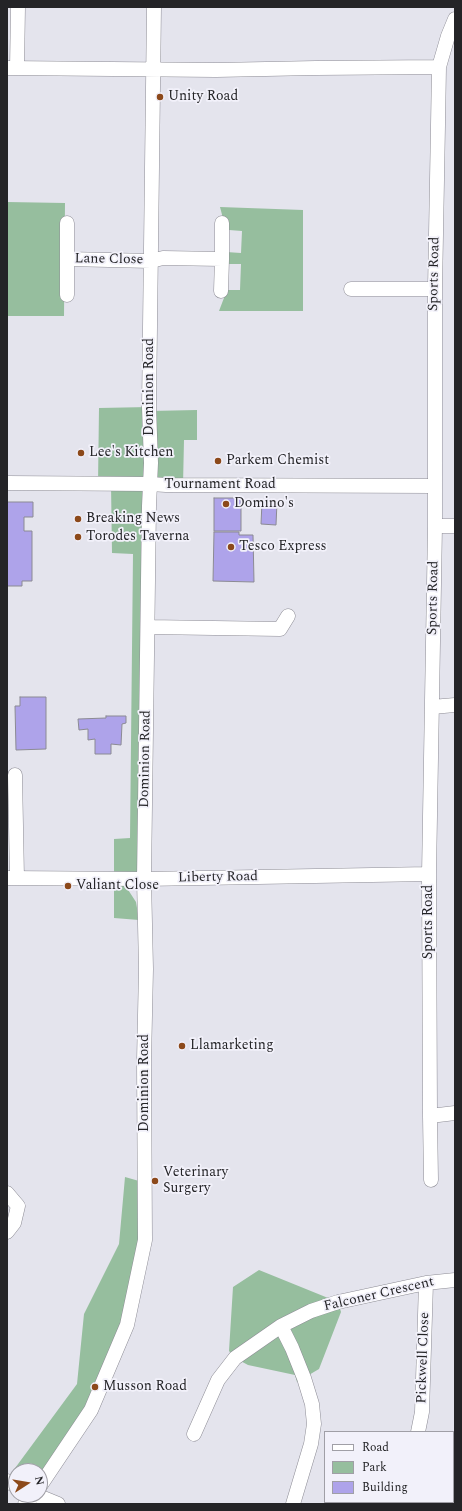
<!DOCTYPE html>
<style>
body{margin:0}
#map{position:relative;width:462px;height:1511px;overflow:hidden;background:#e4e4ed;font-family:Spectral,serif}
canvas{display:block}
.frame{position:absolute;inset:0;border:8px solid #242427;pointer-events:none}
.legend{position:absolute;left:324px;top:1431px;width:130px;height:72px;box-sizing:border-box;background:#f2f1fa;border:1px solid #a09fa6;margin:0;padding:5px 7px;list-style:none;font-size:12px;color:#242427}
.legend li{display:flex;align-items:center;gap:8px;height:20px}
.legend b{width:20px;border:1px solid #a09fa6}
.north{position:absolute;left:8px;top:1463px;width:40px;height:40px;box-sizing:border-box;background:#f2f1fa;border:1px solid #a09fa6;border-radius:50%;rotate:78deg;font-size:11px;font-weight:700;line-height:16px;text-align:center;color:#242427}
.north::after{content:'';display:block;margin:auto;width:14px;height:18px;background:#8c491a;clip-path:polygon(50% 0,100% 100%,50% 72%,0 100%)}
</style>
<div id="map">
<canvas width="462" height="1511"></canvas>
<div class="frame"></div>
<ul class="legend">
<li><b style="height:5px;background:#fff"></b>Road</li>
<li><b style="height:11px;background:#96be9e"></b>Park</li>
<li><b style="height:11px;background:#aea3ea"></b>Building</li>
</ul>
<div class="north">N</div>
</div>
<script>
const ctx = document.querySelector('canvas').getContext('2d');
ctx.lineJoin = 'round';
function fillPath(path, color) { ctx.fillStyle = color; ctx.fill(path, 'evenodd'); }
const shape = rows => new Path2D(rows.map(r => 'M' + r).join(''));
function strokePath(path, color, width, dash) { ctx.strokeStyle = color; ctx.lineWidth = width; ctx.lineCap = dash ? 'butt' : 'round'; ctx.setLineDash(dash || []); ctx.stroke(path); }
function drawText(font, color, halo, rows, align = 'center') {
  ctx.font = font + ' Spectral,serif'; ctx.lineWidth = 3.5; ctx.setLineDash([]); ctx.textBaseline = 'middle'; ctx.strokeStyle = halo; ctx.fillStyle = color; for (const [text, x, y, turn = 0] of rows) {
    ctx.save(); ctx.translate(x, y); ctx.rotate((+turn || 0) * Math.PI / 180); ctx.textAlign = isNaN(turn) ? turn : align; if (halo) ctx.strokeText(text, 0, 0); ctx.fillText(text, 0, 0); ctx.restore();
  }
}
fillPath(shape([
 [7,202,65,203,64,316,7,316],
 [220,207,303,210,303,311,219,311,227,290,240,290,241,264,225,264,226,252,241,253,242,231,229,230,225,226],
 [149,407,150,411,197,410,197,440,184,440,183,485,150,484,144,879,123,882,136,902,139,920,114,918,114,839,130,838,133,554,112,553,111,484,98,484,99,408],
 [125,1177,146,1183,127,1325,91,1410,40,1486,40,1471,16,1471,16,1486,7,1479,77,1384,84,1314,119,1244],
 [259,1270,338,1302,341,1312,319,1369,297,1382,295,1375,248,1365,235,1358,229,1351,233,1287]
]), '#96be9e');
const building = shape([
 [214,498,241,498,241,531,214,531,214,498],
 [7,502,33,502,33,517,24,517,24,531,32,531,32,581,22,581,22,586,7,586,7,502],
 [262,502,277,502,276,525,261,524,262,502],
 [214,532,239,532,239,535,253,535,254,582,213,581,214,532],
 [20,697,46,697,46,749,16,750,15,706,20,706,20,697],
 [106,716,126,716,126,723,122,724,121,745,111,744,111,754,95,754,95,739,88,740,88,729,79,730,78,719,106,718,106,716]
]);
fillPath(building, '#aea3ea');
strokePath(building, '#8b8a93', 1);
const minor = shape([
 [7,68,216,70,316,68,439,67],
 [17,68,18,7],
 [67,259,151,261,163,258,222,259,222,223],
 [351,289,435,289],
 [221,291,222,259],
 [67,295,67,223],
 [7,483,150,484,166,485,434,486],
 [435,526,455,526],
 [148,627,280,629,288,616],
 [432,707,455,705],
 [15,775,17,878],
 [7,878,144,879,429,874],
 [430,1116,455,1113],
 [431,1180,430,1116,429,874,435,526,435,289,438,125,439,67,448,36,455,19],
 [7,1193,18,1206,14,1223,7,1232],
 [281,1326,292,1348,304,1378,312,1404,314,1424,311,1444,293,1504],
 [418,1432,422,1412,426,1283],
 [194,1434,218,1380,235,1358,281,1326,311,1311,338,1302,426,1283,455,1280],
 [7,1481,16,1486],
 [40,1486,91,1410,127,1325,145,1240,144,1061,146,969,144,879,149,506,151,463,149,407,154,7],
 [36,1495,58,1504],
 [25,1504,34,1495]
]);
strokePath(minor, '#8d8c95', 15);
strokePath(minor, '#fff', 14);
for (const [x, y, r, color] of [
 [160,97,4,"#8c491a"],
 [81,453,4,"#8c491a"],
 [218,461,4,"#8c491a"],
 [226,504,4,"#8c491a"],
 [78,519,4,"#8c491a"],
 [78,537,4,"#8c491a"],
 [231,547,4,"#8c491a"],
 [68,886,4,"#8c491a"],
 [182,1046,4,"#8c491a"],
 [155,1181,4,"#8c491a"],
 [95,1387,4,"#8c491a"]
]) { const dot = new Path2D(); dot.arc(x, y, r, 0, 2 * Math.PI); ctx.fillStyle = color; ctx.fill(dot); strokePath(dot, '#f2f1fa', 1.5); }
drawText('14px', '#242427', '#f2f1fa', [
 ["Unity Road",168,97],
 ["Lee's Kitchen",89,453],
 ["Parkem Chemist",226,461],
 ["Domino's",234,504],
 ["Breaking News",86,519],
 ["Torodes Taverna",86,537],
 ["Tesco Express",239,547],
 ["Valiant Close",76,886],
 ["Llamarketing",190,1046],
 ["Veterinary",163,1173],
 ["Surgery",163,1189],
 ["Musson Road",103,1387]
], 'left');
drawText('14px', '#242427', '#f2f1fa', [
 ["Lane Close",109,260,1],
 ["Sports Road",435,274,-89],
 ["Dominion Road",150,387,-90],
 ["Tournament Road",220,485],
 ["Sports Road",434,598,-89],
 ["Dominion Road",146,759,-89],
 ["Liberty Road",218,878,-1],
 ["Sports Road",429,922,-90],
 ["Dominion Road",145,1083,-90],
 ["Falconer Crescent",379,1295,-13],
 ["Pickwell Close",424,1358,-88]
]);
</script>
